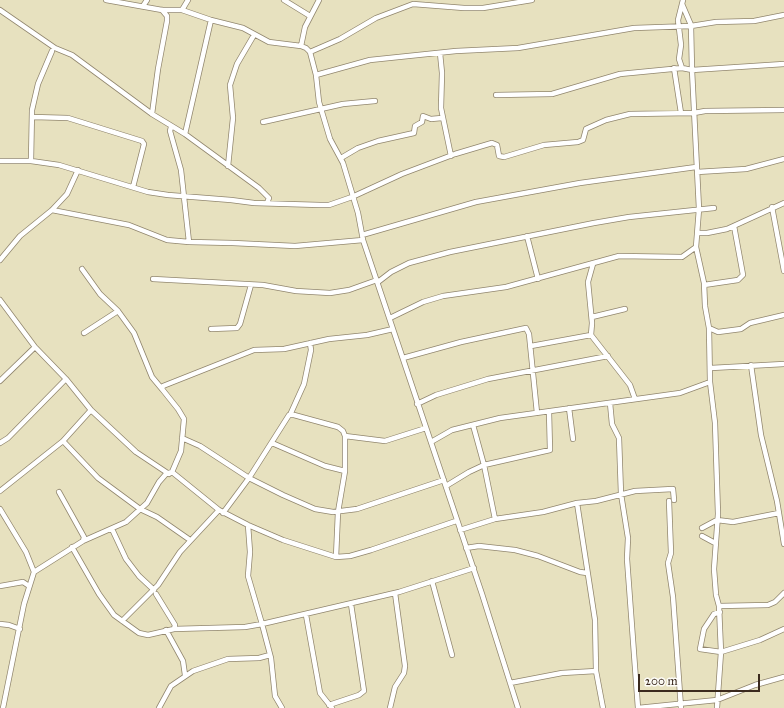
<!DOCTYPE html>
<style>
body{margin:0}
#map{position:relative;width:784px;height:708px;overflow:hidden;background:#e7e1bf;font-family:"IM FELL Great Primer",serif}
canvas{display:block}
.scale{position:absolute;left:638px;top:674px;width:122px;height:18px;box-sizing:border-box;border:2px solid #3b2a1e;border-top:0;padding-left:5px;font-size:12px;line-height:14px;white-space:nowrap;color:#3b2a1e;-webkit-text-stroke:3px #fdfcf7;paint-order:stroke}
</style>
<div id="map">
<canvas width="784" height="708"></canvas>
<div class="scale">200 m</div>
</div>
<script>
const ctx = document.querySelector('canvas').getContext('2d');
ctx.lineJoin = 'round';
const shape = rows => new Path2D(rows.map(r => 'M' + r).join(''));
function strokePath(path, color, width, dash) { ctx.strokeStyle = color; ctx.lineWidth = width; ctx.lineCap = dash ? 'butt' : 'round'; ctx.setLineDash(dash || []); ctx.stroke(path); }
const street = shape([
 [106,0,162,10,182,10,211,20,243,28,269,42,301,46,306,48,310,52,316,75,319,102,330,139,343,163,358,213,363,240,482,594,518,708],
 [284,0,310,16],
 [683,0,678,20,681,45,679,59,682,68,692,70,699,209,696,247,704,283,705,306,709,328,710,382,715,423,718,514,714,569,716,595,719,606,721,652,717,708],
 [682,4,691,25],
 [143,6,147,0],
 [0,10,55,48,72,55,152,114,185,134,259,188,269,198,267,203],
 [182,10,188,0],
 [691,26,692,70,784,64],
 [301,46,305,27,319,0],
 [310,52,340,39,376,18,413,4,464,8,483,8,532,0],
 [440,53,442,73,441,108,451,156],
 [674,68,681,113],
 [316,75,370,60,456,51,518,48,634,28,691,26,716,22,754,21,784,15],
 [496,95,552,94,620,74,682,68],
 [152,114,158,69,167,21,167,16,162,10],
 [33,117,68,118,142,141,144,144,133,187],
 [263,122,343,104,375,101],
 [171,127,170,131,181,170,189,242],
 [185,134,211,20],
 [341,158,358,148,378,141,414,133,415,126,422,122,423,116,431,119,442,118],
 [0,161,31,161,59,165,148,192,168,195,231,200,254,203,320,205,329,205,352,197,402,174,455,154,492,143,497,145,499,156,504,157,544,145,578,142,583,140,586,129,588,128,606,120,630,114,694,113,705,111,784,110],
 [31,161,32,110,38,84,52,51],
 [228,166,233,118,230,85,237,64,254,35],
 [697,172,746,169,784,159],
 [772,207,784,271],
 [52,210,129,225,167,240,189,242,233,243,295,246,363,240],
 [698,233,707,233,727,229,784,203],
 [362,235,476,202,580,183,696,167],
 [527,236,538,279],
 [0,260,20,236,52,210,67,194,78,170],
 [593,264,588,282,592,323,591,335,630,385,635,399],
 [82,269,100,294,118,311,134,333,152,377,162,389],
 [153,279,263,285,296,291,330,293,349,290,377,280],
 [378,282,391,272,409,263,450,252,594,223,629,217,714,208],
 [704,285,738,280,743,275,734,226],
 [0,300,35,347,66,379,91,410,136,452,169,474],
 [592,317,625,309],
 [390,318,423,302,443,296,506,287,619,256,682,257,696,247],
 [709,328,718,332,741,329,750,323,784,315],
 [211,329,237,328,240,324,251,285],
 [84,333,118,311],
 [531,346,591,335],
 [403,358,461,342,526,328,529,334,537,413],
 [751,365,761,435,777,501,784,544],
 [711,368,784,364],
 [0,381,35,347],
 [610,403,612,424,619,438,621,494,628,538,627,559,638,708],
 [417,404,436,395,488,379,608,356],
 [569,408,573,439],
 [290,415,304,384,311,350,310,343],
 [345,436,385,441,426,428],
 [182,438,200,446,249,478,283,495,315,509,333,512,357,509,444,480],
 [63,441,98,478,140,509,157,517,190,540],
 [431,442,452,430,500,418,680,393,710,382],
 [0,443,8,438,66,379],
 [272,443,325,466,345,471],
 [172,472,181,451,184,419,178,409,162,389,163,386,254,350,284,349,329,339,367,335,393,329],
 [446,486,469,472,484,465,473,425],
 [0,491,63,441,91,410],
 [59,492,84,537,83,541],
 [669,501,671,553,668,563,673,597,681,708],
 [577,503,595,620,596,671,603,708],
 [0,509,26,552,34,572],
 [223,513,249,478,289,415,294,415,338,427,343,431,345,436,345,471,338,512,336,557],
 [495,519,484,465,550,450,549,412],
 [702,528,717,520,733,522,779,513],
 [112,529,126,559,139,576,154,590],
 [460,530,495,519,543,512,577,503,596,501,635,491,673,489,674,500],
 [702,536,715,543],
 [72,547,99,594,114,615,139,633,148,635,174,629,245,627,262,624,248,576,250,552,248,525],
 [466,548,479,546,515,550,538,556,580,572,587,573],
 [432,581,452,655],
 [0,586,23,582,29,586],
 [156,594,175,625,174,629],
 [719,606,768,605,775,602,784,593],
 [720,612,714,614,704,629,700,649,721,652,760,640,784,629],
 [306,615,320,693,332,708],
 [122,621,158,585,180,552,219,510],
 [0,624,9,625,20,629],
 [166,630,183,661,185,675],
 [510,683,562,673,596,671],
 [329,705,359,695,364,691,351,604],
 [3,708,24,604,34,572,83,541,126,522,147,503,159,482,166,474,172,472,219,510,248,525,283,540,336,557,350,556,371,550,456,521],
 [159,708,171,686,193,671,228,659,259,658,270,655],
 [282,708,275,696,271,658,262,624,399,592,474,568],
 [390,708,395,687,404,673,405,666,395,593],
 [638,708,717,700,755,685,784,677]
]);
strokePath(street, '#91866e', 6);
strokePath(street, '#fff', 4.5);
</script>
